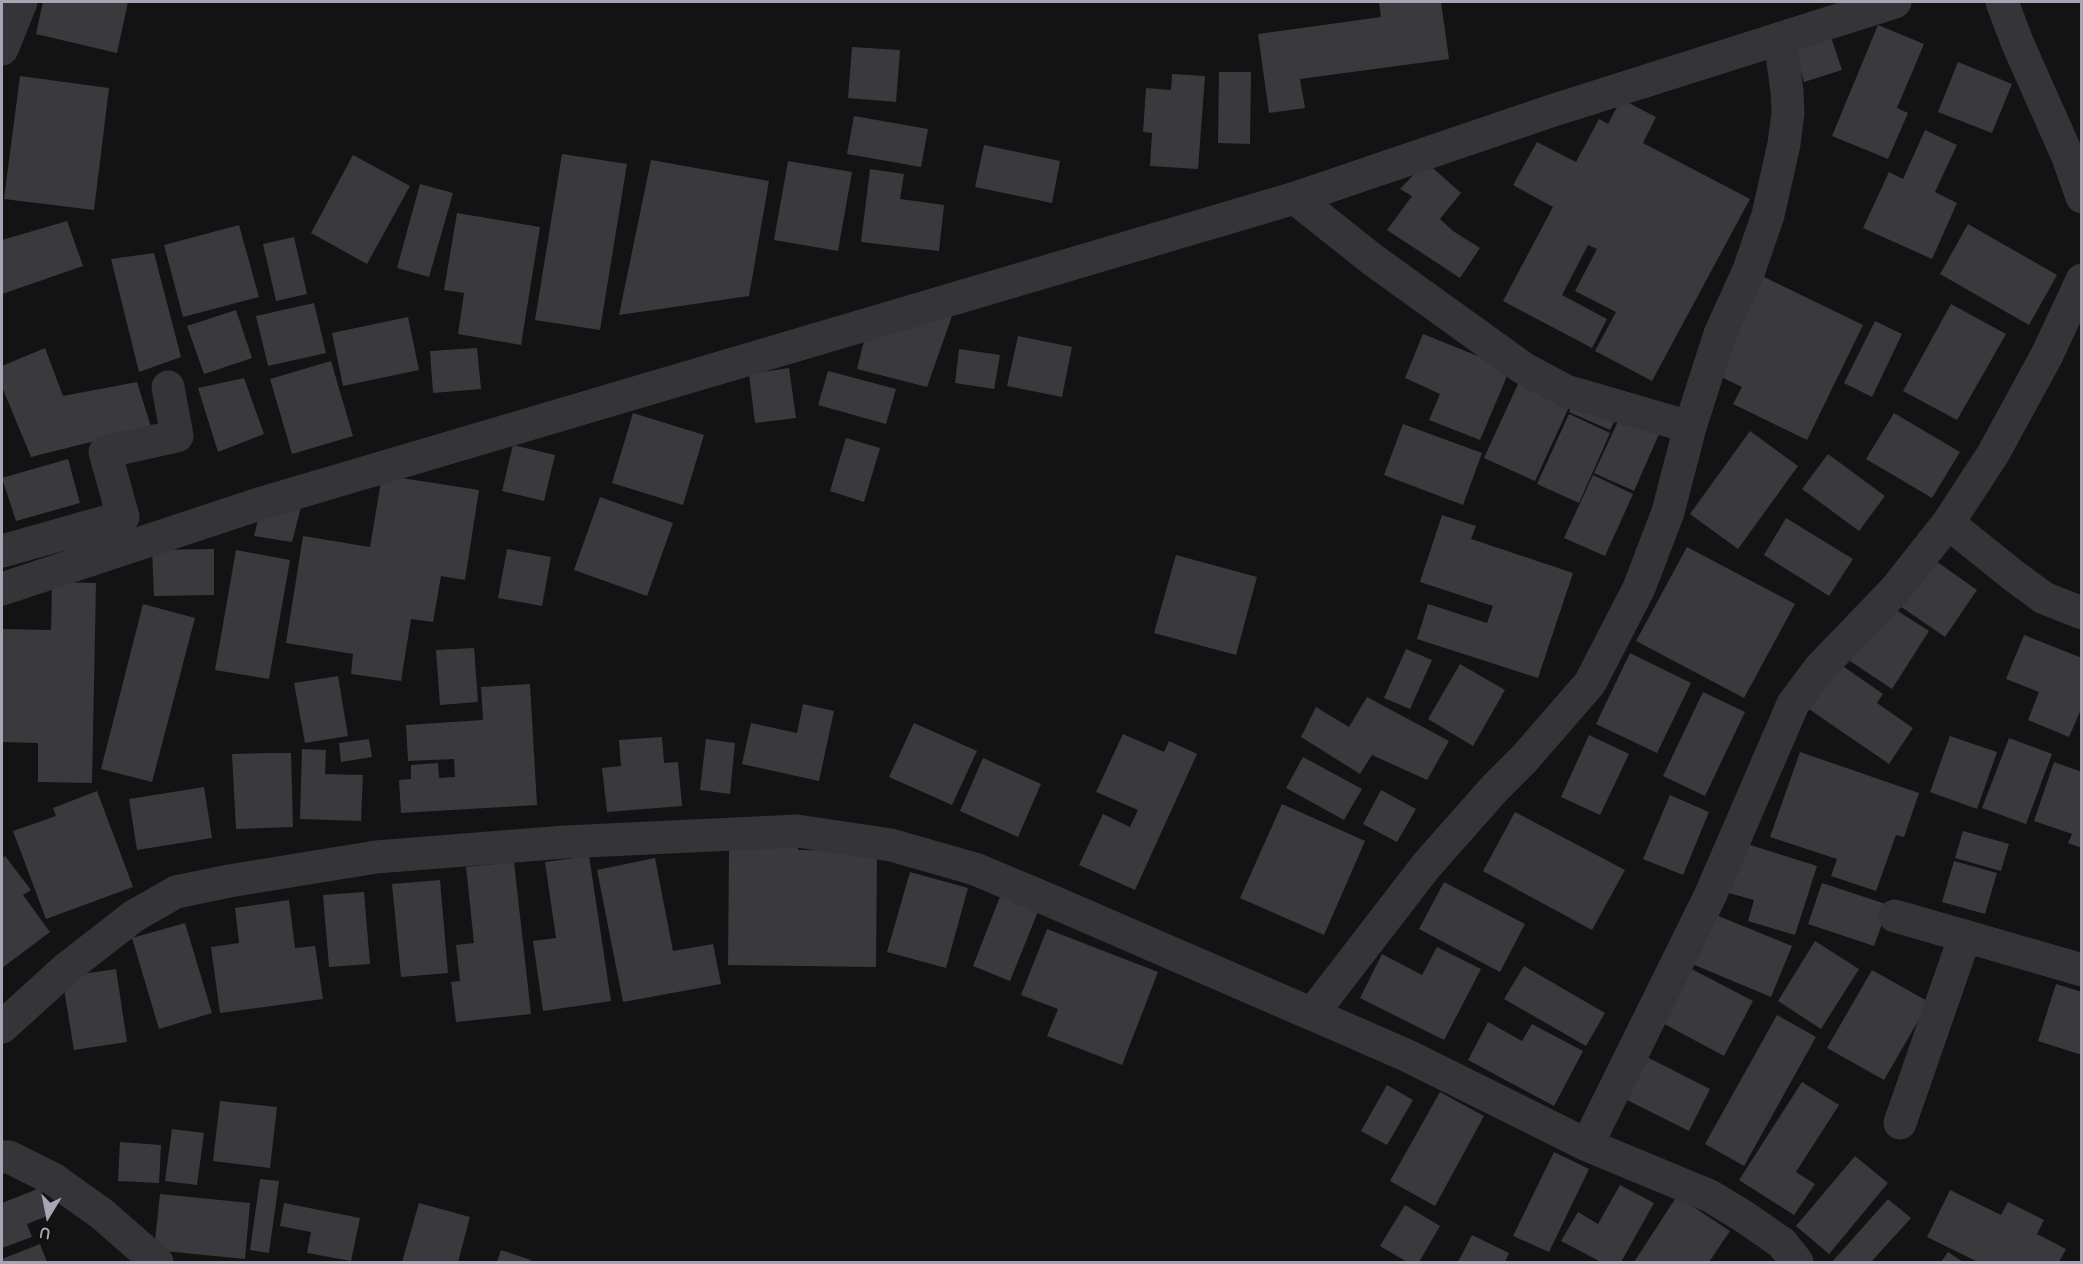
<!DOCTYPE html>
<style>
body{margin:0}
#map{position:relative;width:2083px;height:1264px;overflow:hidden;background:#131314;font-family:Quicksand,sans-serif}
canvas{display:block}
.frame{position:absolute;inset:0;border:3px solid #a5a5b4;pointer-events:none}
.north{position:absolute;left:18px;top:1186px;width:60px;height:60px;-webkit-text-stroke:4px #0e0e0f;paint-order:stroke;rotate:190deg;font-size:16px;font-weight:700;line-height:24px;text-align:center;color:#a5a5b4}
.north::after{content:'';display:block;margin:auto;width:21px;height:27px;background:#a5a5b4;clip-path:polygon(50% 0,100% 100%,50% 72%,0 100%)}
</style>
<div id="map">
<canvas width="2083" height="1264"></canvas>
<div class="frame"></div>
<div class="north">U</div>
</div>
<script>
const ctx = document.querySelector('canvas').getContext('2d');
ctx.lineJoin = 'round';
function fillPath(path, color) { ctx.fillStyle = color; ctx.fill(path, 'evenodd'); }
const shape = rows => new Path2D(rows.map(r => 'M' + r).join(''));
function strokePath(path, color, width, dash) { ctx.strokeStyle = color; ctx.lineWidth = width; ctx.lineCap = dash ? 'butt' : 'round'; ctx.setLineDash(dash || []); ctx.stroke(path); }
fillPath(shape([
 [43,2,128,2,117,53,36,34],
 [1379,2,1441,2,1449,59,1300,79,1305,108,1269,113,1258,34,1381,17],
 [1878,25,1924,44,1897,108,1908,113,1888,159,1832,136],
 [1831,37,1842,70,1804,82,1794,48],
 [852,47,900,50,896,102,848,98],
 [1958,62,2012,84,1992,133,1938,112],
 [1219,72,1251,72,1250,144,1218,143],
 [1172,74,1205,76,1198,169,1150,166,1152,133,1143,132,1146,88,1171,90],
 [20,76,109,88,94,210,4,199],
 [1621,99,1656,117,1643,143,1750,199,1652,381,1595,351,1616,312,1575,291,1597,249,1588,245,1562,295,1607,319,1592,348,1503,301,1553,207,1513,185,1537,142,1576,162,1599,119,1608,124],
 [854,116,928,129,921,167,847,154],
 [1925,130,1957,145,1935,192,1957,203,1932,259,1863,228,1889,172,1903,179],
 [984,145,1060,161,1052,203,975,187],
 [562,154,627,164,600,330,535,320],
 [353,155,410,186,367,264,311,233],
 [651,160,769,181,749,296,619,315],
 [788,161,852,172,838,251,774,240],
 [1426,162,1461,193,1440,219,1453,231,1480,248,1460,278,1387,230,1412,196,1400,189],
 [870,169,904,174,900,199,944,205,939,251,861,242],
 [420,184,453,193,429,277,397,268],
 [457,213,540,227,521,345,458,334,464,293,444,290],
 [67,221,83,266,2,294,2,240],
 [1968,224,2057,275,2029,325,1940,274],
 [239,225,259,297,183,317,164,245],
 [294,237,307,294,276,301,263,244],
 [154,253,181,357,139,372,111,259],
 [1762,276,1863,325,1807,440,1733,404,1742,387,1715,374],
 [314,303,326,353,268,366,256,316],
 [1951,304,2006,334,1957,420,1903,391],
 [236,310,252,358,204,374,187,326],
 [952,316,927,387,857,369,866,333],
 [408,317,419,370,343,386,332,333],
 [1875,321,1902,334,1872,397,1844,383],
 [1423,334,1510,369,1480,440,1429,420,1440,394,1405,378],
 [1018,336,1072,347,1062,397,1007,386],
 [45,348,63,396,137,382,151,427,31,457,2,387,2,366],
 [477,348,481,389,433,393,430,351],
 [959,349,1000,355,994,389,955,383],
 [331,361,353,436,292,454,270,379],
 [789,368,796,418,755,423,749,374],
 [828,371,896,389,886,424,818,405],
 [1523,373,1574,396,1535,481,1484,458],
 [244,378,264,434,218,452,198,388],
 [1577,396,1618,414,1610,430,1569,412],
 [633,413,704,435,683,505,612,483],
 [1894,413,1960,452,1932,498,1866,459],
 [1569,414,1610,433,1579,503,1537,484],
 [1621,415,1660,432,1634,491,1594,473],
 [1403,424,1482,453,1463,505,1384,475],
 [1750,431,1798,466,1738,549,1690,514],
 [846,438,880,448,864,502,830,491],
 [513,445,555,455,544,501,502,491],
 [1828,454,1885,496,1859,531,1802,489],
 [68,459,80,503,16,521,2,478],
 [382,475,479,490,465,580,441,576,433,622,411,619,401,681,351,674,353,654,286,643,303,536,370,547],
 [1593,475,1633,494,1605,556,1564,538],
 [600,497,673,523,647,596,574,570],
 [262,503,302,503,292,542,254,536],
 [1442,515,1476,526,1471,539,1573,573,1538,678,1417,639,1428,604,1487,623,1493,606,1420,582],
 [1786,518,1853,559,1829,596,1764,555],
 [1687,547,1795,604,1744,698,1636,641],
 [214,549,214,595,154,596,152,550],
 [507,549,551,557,542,606,498,598],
 [236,550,290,560,269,679,215,670],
 [1176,555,1257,577,1236,655,1154,633],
 [1933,559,1977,590,1945,637,1900,606],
 [52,582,96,583,92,783,38,782,38,743,2,742,2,629,51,630],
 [143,604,195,618,152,782,101,769],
 [1887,604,1929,631,1892,689,1850,661],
 [2024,635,2082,658,2082,707,2069,737,2028,720,2039,692,2006,679],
 [474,648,478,702,440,705,436,650],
 [1406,649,1432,660,1410,709,1384,698],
 [1630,653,1691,683,1657,753,1596,724],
 [1837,662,1883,694,1877,703,1913,728,1889,764,1806,707],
 [1460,664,1505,690,1473,746,1428,719],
 [338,676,348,736,305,743,294,683],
 [530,684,537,805,401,813,399,780,411,779,411,765,438,763,439,778,455,777,454,759,408,761,406,725,483,720,481,687],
 [1703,692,1745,712,1705,796,1663,776],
 [1367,697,1449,741,1427,780,1372,755,1360,774,1301,737,1316,707,1349,727],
 [803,704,834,711,819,781,742,764,751,723,797,733],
 [914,723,977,751,952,805,889,777],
 [1123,734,1164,752,1169,741,1197,754,1135,890,1079,865,1103,814,1130,827,1138,810,1096,792],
 [1589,735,1629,754,1600,815,1561,797],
 [1950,736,1997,752,1977,809,1930,792],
 [662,737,664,763,678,762,682,806,607,812,602,768,621,766,619,740],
 [2009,738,2052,754,2026,824,1982,808],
 [369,739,372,757,341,762,339,743],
 [706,739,735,743,730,794,700,790],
 [302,749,326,750,325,774,363,775,361,821,300,819],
 [1800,752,1919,793,1904,837,1896,835,1876,891,1831,876,1837,859,1770,837],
 [272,753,291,753,293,827,236,829,232,754],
 [1303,757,1362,789,1344,820,1286,788],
 [983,758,1041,784,1018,837,960,811],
 [2054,762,2082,772,2082,848,2068,843,2072,834,2034,821],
 [204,787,212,838,137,850,129,799],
 [1381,790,1416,809,1397,842,1363,824],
 [97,791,133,887,46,919,13,831,56,816,53,808],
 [1670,795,1709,812,1683,875,1643,859],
 [1282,804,1365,841,1324,935,1240,898],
 [1515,812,1625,870,1592,930,1483,871],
 [1963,831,2009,844,2001,871,1955,858],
 [798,840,798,850,877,851,876,967,728,965,729,849],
 [1744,843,1817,866,1795,935,1748,921,1754,900,1729,893],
 [5,856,31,890,23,895,50,932,2,968,2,859],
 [589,856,611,1001,543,1011,533,941,556,938,545,862],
 [655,858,673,951,713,944,721,984,623,1002,597,870],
 [1954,861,1997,873,1985,914,1942,902],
 [514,862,531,1014,456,1022,451,982,460,981,456,945,474,943,466,867],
 [910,872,968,888,946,968,887,952],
 [440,880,448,973,401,977,392,884],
 [1444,882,1525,924,1500,972,1419,929],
 [1822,883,1889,905,1874,946,1808,924],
 [1003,889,1041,904,1010,981,973,966],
 [364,892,370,964,329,967,323,895],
 [289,900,295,948,315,946,323,999,220,1013,211,947,239,943,235,908],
 [1711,913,1792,946,1771,997,1690,963],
 [185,923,212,1013,159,1029,132,938],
 [1047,929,1158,972,1122,1065,1047,1036,1058,1009,1021,995],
 [1815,941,1859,969,1821,1029,1778,1001],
 [1437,947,1481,969,1444,1040,1360,998,1382,954,1422,975],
 [1684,965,1753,1001,1724,1056,1655,1019],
 [1524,966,1605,1013,1586,1046,1504,999],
 [116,969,127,1042,74,1050,62,977],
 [1872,970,1929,1002,1884,1080,1827,1048],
 [2056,984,2082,992,2082,1055,2038,1041],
 [1777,1015,1816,1037,1744,1166,1705,1144],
 [1488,1022,1522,1041,1532,1024,1583,1051,1554,1106,1468,1060],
 [1639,1053,1710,1089,1689,1131,1617,1095],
 [1802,1082,1839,1105,1796,1172,1815,1184,1794,1215,1739,1180],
 [1387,1085,1413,1100,1387,1145,1361,1131],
 [1440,1092,1484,1116,1435,1206,1390,1181],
 [220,1101,277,1107,270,1168,213,1161],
 [172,1129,204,1133,197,1185,165,1181],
 [120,1142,161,1145,159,1183,118,1181],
 [1554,1152,1589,1169,1549,1252,1513,1236],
 [1855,1156,1888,1183,1829,1254,1796,1226],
 [260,1179,279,1181,269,1253,250,1250],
 [1620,1185,1654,1203,1621,1262,1601,1262,1561,1241,1578,1212,1598,1224],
 [40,1188,50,1215,27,1224,32,1237,2,1248,2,1203],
 [1950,1190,2001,1215,2008,1202,2044,1220,2037,1234,2066,1249,2059,1262,1978,1262,1927,1237],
 [160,1194,250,1203,245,1259,154,1250],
 [1677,1196,1730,1231,1709,1262,1634,1262],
 [1888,1199,1911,1218,1871,1262,1832,1262],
 [284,1203,360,1218,351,1261,307,1253,311,1232,280,1226],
 [419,1203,470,1217,458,1262,402,1262],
 [1405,1205,1440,1226,1419,1262,1407,1262,1380,1246],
 [1472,1235,1509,1253,1505,1262,1458,1262],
 [40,1244,47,1262,2,1262,2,1259],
 [501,1250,531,1260,530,1262,497,1262],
 [1948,1252,1963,1262,1941,1262]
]), '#3a3a3e');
strokePath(shape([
 [2002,2,2017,42,2068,157,2082,197],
 [2,49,21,2],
 [1295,198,1373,260,1523,368,1566,391,1690,427],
 [1948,523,2014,576,2044,598,2082,613],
 [2,551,123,517,105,452,177,436,168,387],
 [2,589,262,503,1295,198,1551,111,1895,2],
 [1895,916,2082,970],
 [1312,1014,1408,1056,1587,1145,1710,1196,1743,1216,1782,1243,1797,1262],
 [2,1027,67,968,134,916,176,892,229,881,376,857,565,842,797,831,891,845,975,869,1049,900,1312,1014,1426,866,1495,788,1525,758,1590,683,1639,588,1668,512,1690,427,1720,334,1749,270,1768,215,1784,144,1788,113,1787,91,1780,40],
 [1900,1123,1965,936],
 [1587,1145,1710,896,1793,704,1819,669,1895,590,1948,523,1993,454,2047,355,2082,280],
 [2,1157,9,1157,53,1179,102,1214,157,1262]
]), '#343439', 33);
</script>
